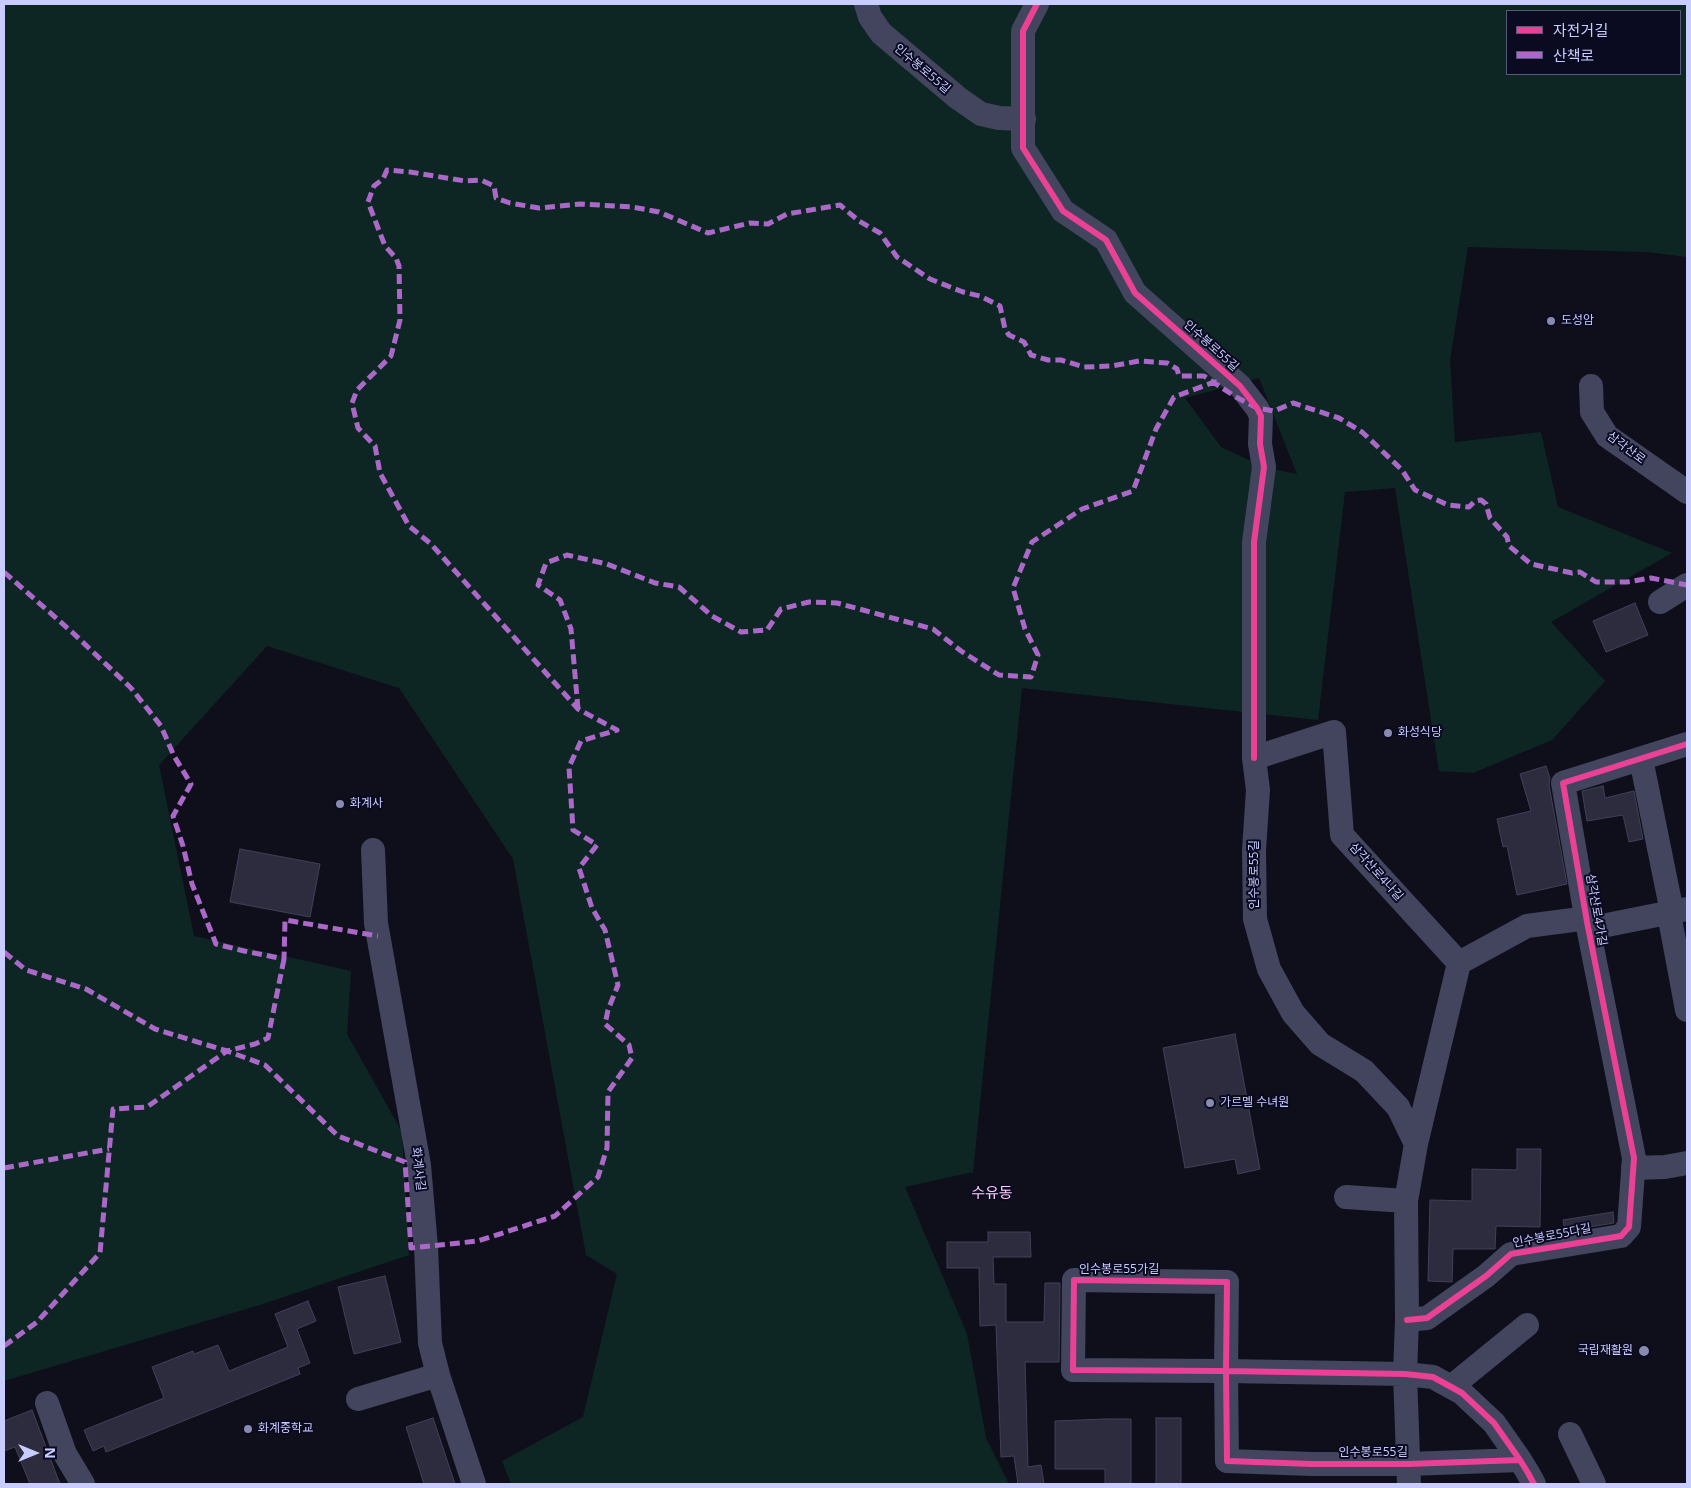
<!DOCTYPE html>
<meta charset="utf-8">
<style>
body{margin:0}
#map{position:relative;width:1691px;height:1488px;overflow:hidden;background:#0f0f1b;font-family:"Open Sans","Noto Sans KR",sans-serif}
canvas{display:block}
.frame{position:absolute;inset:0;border:5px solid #c9ccff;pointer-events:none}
.legend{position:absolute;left:1506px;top:10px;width:175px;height:65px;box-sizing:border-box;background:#0a0a20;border:1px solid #565879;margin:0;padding:6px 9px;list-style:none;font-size:15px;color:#c9ccff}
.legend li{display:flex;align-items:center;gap:10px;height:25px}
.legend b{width:25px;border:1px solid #565879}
.north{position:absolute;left:10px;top:1428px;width:50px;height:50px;-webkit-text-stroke:4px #0a0a20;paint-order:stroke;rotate:90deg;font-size:14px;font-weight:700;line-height:20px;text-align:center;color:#c9ccff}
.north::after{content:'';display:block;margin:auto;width:18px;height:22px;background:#c9ccff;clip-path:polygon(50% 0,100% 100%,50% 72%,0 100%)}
</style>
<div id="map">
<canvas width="1691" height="1488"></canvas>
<div class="frame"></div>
<ul class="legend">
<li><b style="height:6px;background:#ea4096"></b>자전거길</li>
<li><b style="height:6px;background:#ac68c9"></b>산책로</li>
</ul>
<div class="north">N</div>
</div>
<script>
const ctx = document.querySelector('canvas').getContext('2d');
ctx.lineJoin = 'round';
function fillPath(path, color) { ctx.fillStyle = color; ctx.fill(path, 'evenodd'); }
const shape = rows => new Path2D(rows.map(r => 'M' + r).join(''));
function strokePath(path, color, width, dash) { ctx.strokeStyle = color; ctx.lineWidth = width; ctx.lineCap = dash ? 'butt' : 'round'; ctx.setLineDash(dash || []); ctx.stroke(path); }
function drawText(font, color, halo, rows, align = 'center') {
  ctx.font = font + ' "Open Sans","Noto Sans KR",sans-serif'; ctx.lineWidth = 4; ctx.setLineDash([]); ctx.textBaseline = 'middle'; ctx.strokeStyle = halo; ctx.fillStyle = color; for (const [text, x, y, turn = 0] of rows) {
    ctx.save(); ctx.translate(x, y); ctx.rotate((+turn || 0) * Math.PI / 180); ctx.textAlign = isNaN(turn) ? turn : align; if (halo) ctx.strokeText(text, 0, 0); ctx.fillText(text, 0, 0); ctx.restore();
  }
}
fillPath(shape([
 [4,4,1687,4,1687,257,1646,252,1468,247,1450,360,1455,442,1541,432,1558,507,1672,553,1551,622,1605,681,1552,740,1473,773,1439,771,1395,488,1345,492,1318,720,1022,688,973,1172,905,1187,967,1334,986,1438,1009,1484,876,1484,871,1483,868,1484,511,1484,502,1461,583,1417,617,1274,586,1255,513,859,399,688,267,646,159,765,194,936,351,971,347,1034,402,1132,409,1255,263,1304,4,1381],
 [1507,11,1680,11,1680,74,1507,74],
 [1259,378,1297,474,1264,467,1221,447,1185,398]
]), '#0d2623');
const building = shape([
 [1635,603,1648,635,1606,652,1593,621,1635,603],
 [1546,766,1550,778,1549,785,1567,884,1517,895,1507,846,1503,847,1497,819,1531,811,1520,774,1546,766],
 [1603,786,1605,798,1634,791,1643,839,1629,842,1623,815,1587,821,1582,791,1603,786],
 [240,849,320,864,310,917,230,902,240,849],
 [1235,1034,1260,1169,1238,1174,1235,1159,1185,1168,1163,1048,1235,1034],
 [1517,1149,1541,1149,1540,1227,1496,1226,1495,1249,1453,1249,1452,1282,1428,1281,1430,1200,1472,1201,1472,1169,1517,1170,1517,1149],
 [1613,1212,1614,1223,1565,1231,1563,1220,1613,1212],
 [988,1232,1030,1232,1031,1257,993,1257,994,1284,1006,1284,1006,1322,1044,1322,1045,1283,1060,1283,1059,1362,1025,1362,1028,1467,1041,1465,1044,1484,1018,1484,1014,1456,1001,1457,996,1325,980,1326,979,1268,947,1268,947,1242,988,1242,988,1232],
 [385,1276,401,1342,354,1354,338,1287,385,1276],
 [308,1301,316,1321,297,1329,310,1363,298,1368,300,1374,106,1452,104,1446,93,1451,84,1430,164,1398,152,1367,193,1351,194,1354,218,1345,229,1371,288,1347,275,1314,308,1301],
 [32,1410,60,1484,30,1484,15,1447,4,1451,4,1421,32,1410],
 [433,1418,455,1484,424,1484,406,1427,433,1418],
 [1156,1418,1181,1418,1181,1484,1156,1484,1156,1418],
 [1105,1419,1131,1419,1131,1484,1105,1484,1105,1469,1055,1469,1055,1421,1105,1419]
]);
fillPath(building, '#2c2c3e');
strokePath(building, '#40415a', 1);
strokePath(shape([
 [866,4,870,17,881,33,958,98,981,114,999,118,1024,119],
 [1037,4,1023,31,1023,148,1063,211,1106,240,1135,293,1240,386,1257,408,1261,416,1260,444,1264,467,1254,542,1254,758],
 [1591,386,1592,412,1607,436,1687,492],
 [1660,602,1687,585],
 [1641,759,1672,912,1670,919,1687,1010],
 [373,850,376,923,419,1165,426,1247,430,1343,438,1375,474,1484],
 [1416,1144,1398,1107,1364,1071,1320,1044,1293,1013,1269,969,1255,919,1254,850,1258,790,1254,758,1334,732,1342,835,1459,963],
 [1633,1168,1665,1167,1687,1163],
 [1346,1197,1406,1201],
 [1407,1320,1427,1318,1486,1276,1511,1254,1621,1236,1629,1227,1634,1158,1587,922,1563,783,1687,744],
 [1451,1387,1527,1325],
 [358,1399,438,1375],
 [47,1403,65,1454,83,1484],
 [1570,1434,1594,1484],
 [1520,1460,1408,1464,1312,1464,1227,1461,1226,1371,1227,1282,1074,1280,1073,1370,1218,1371,1226,1371,1405,1374,1433,1377,1462,1393,1494,1423,1520,1460,1528,1473,1534,1484],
 [1409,1484,1405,1374,1407,1320,1406,1201,1416,1144,1459,963,1527,926,1580,919,1597,927,1687,909]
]), '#42455d', 24);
strokePath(shape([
 [4,572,73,633,131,688,161,726,174,756,191,784,173,816,183,846,192,884,216,944,244,951,284,959,285,920,378,936],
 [578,709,571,629,560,600,538,585,546,563,567,555,607,564,655,583,679,587,712,616,741,632,767,630,781,609,809,602,837,603,933,629,961,651,999,675,1031,677,1038,655,1025,629,1013,588,1032,542,1082,509,1133,491,1156,429,1174,397,1214,382,1217,382],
 [4,952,26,970,86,989,155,1029,227,1051,255,1044,268,1038,284,959],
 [4,1168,109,1149],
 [4,1346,37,1322,100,1253,113,1109,147,1107,227,1051,265,1065,338,1136,405,1162,411,1248,478,1241,555,1216,598,1177,607,1148,608,1092,632,1058,629,1045,605,1024,608,1010,618,985,605,930,592,908,579,868,597,845,573,830,569,767,581,741,617,730,578,709,431,544,409,526,380,473,375,446,358,428,352,403,357,390,391,356,400,320,399,266,396,258,385,246,368,202,374,186,383,179,387,170,410,172,465,181,481,180,494,186,496,198,510,203,539,208,581,204,632,207,659,212,708,233,750,223,768,224,787,214,840,205,859,221,880,233,897,257,930,279,963,292,980,296,1000,306,1005,329,1009,335,1024,342,1031,355,1048,360,1061,360,1084,367,1112,366,1139,361,1167,363,1177,369,1179,376,1204,376,1236,397,1257,408,1274,411,1293,403,1339,418,1362,432,1378,447,1402,470,1415,490,1448,505,1469,507,1475,501,1481,500,1486,504,1490,518,1507,537,1509,546,1531,564,1572,573,1580,572,1596,582,1627,582,1651,578,1687,585]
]), '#ac68c9', 5, [10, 5]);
strokePath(shape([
 [1037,4,1023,31,1023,148,1063,211,1106,240,1135,293,1240,386,1257,408,1261,416,1260,444,1264,467,1254,542,1254,758],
 [1407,1320,1427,1318,1486,1276,1511,1254,1621,1236,1629,1227,1634,1158,1587,922,1563,783,1687,744],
 [1520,1460,1408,1464,1312,1464,1227,1461,1226,1371,1227,1282,1074,1280,1073,1370,1218,1371,1226,1371,1405,1374,1433,1377,1462,1393,1494,1423,1520,1460,1528,1473,1534,1484]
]), '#ea4096', 6);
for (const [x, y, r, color] of [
 [1551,321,5,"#888aaf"],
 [1388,733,5,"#888aaf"],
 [340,804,5,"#888aaf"],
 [1210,1103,5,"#888aaf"],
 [1644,1351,6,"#888aaf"],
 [248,1429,5,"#888aaf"]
]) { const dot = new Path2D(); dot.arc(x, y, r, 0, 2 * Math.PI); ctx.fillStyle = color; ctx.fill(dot); strokePath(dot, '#0a0a20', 2); }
drawText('12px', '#c9ccff', '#0a0a20', [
 ["인수봉로55길",922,69,40],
 ["인수봉로55길",1211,346,42],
 ["삼각산로",1626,448,37],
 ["삼각산로4나길",1376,872,48],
 ["인수봉로55길",1255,875,-90],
 ["삼각산로4가길",1596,910,80],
 ["화계사길",418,1169,83],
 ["인수봉로55다길",1552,1236,-11],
 ["인수봉로55가길",1119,1270],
 ["인수봉로55길",1373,1453]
]);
drawText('12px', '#c9ccff', '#0a0a20', [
 ["도성암",1561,321],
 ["화성식당",1398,733],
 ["화계사",350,804],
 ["가르멜 수녀원",1220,1103],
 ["국립재활원",1633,1351,"right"],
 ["화계중학교",258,1429]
], 'left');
drawText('15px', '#ffcbf5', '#0a0a20', [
 ["수유동",992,1194]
]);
</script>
